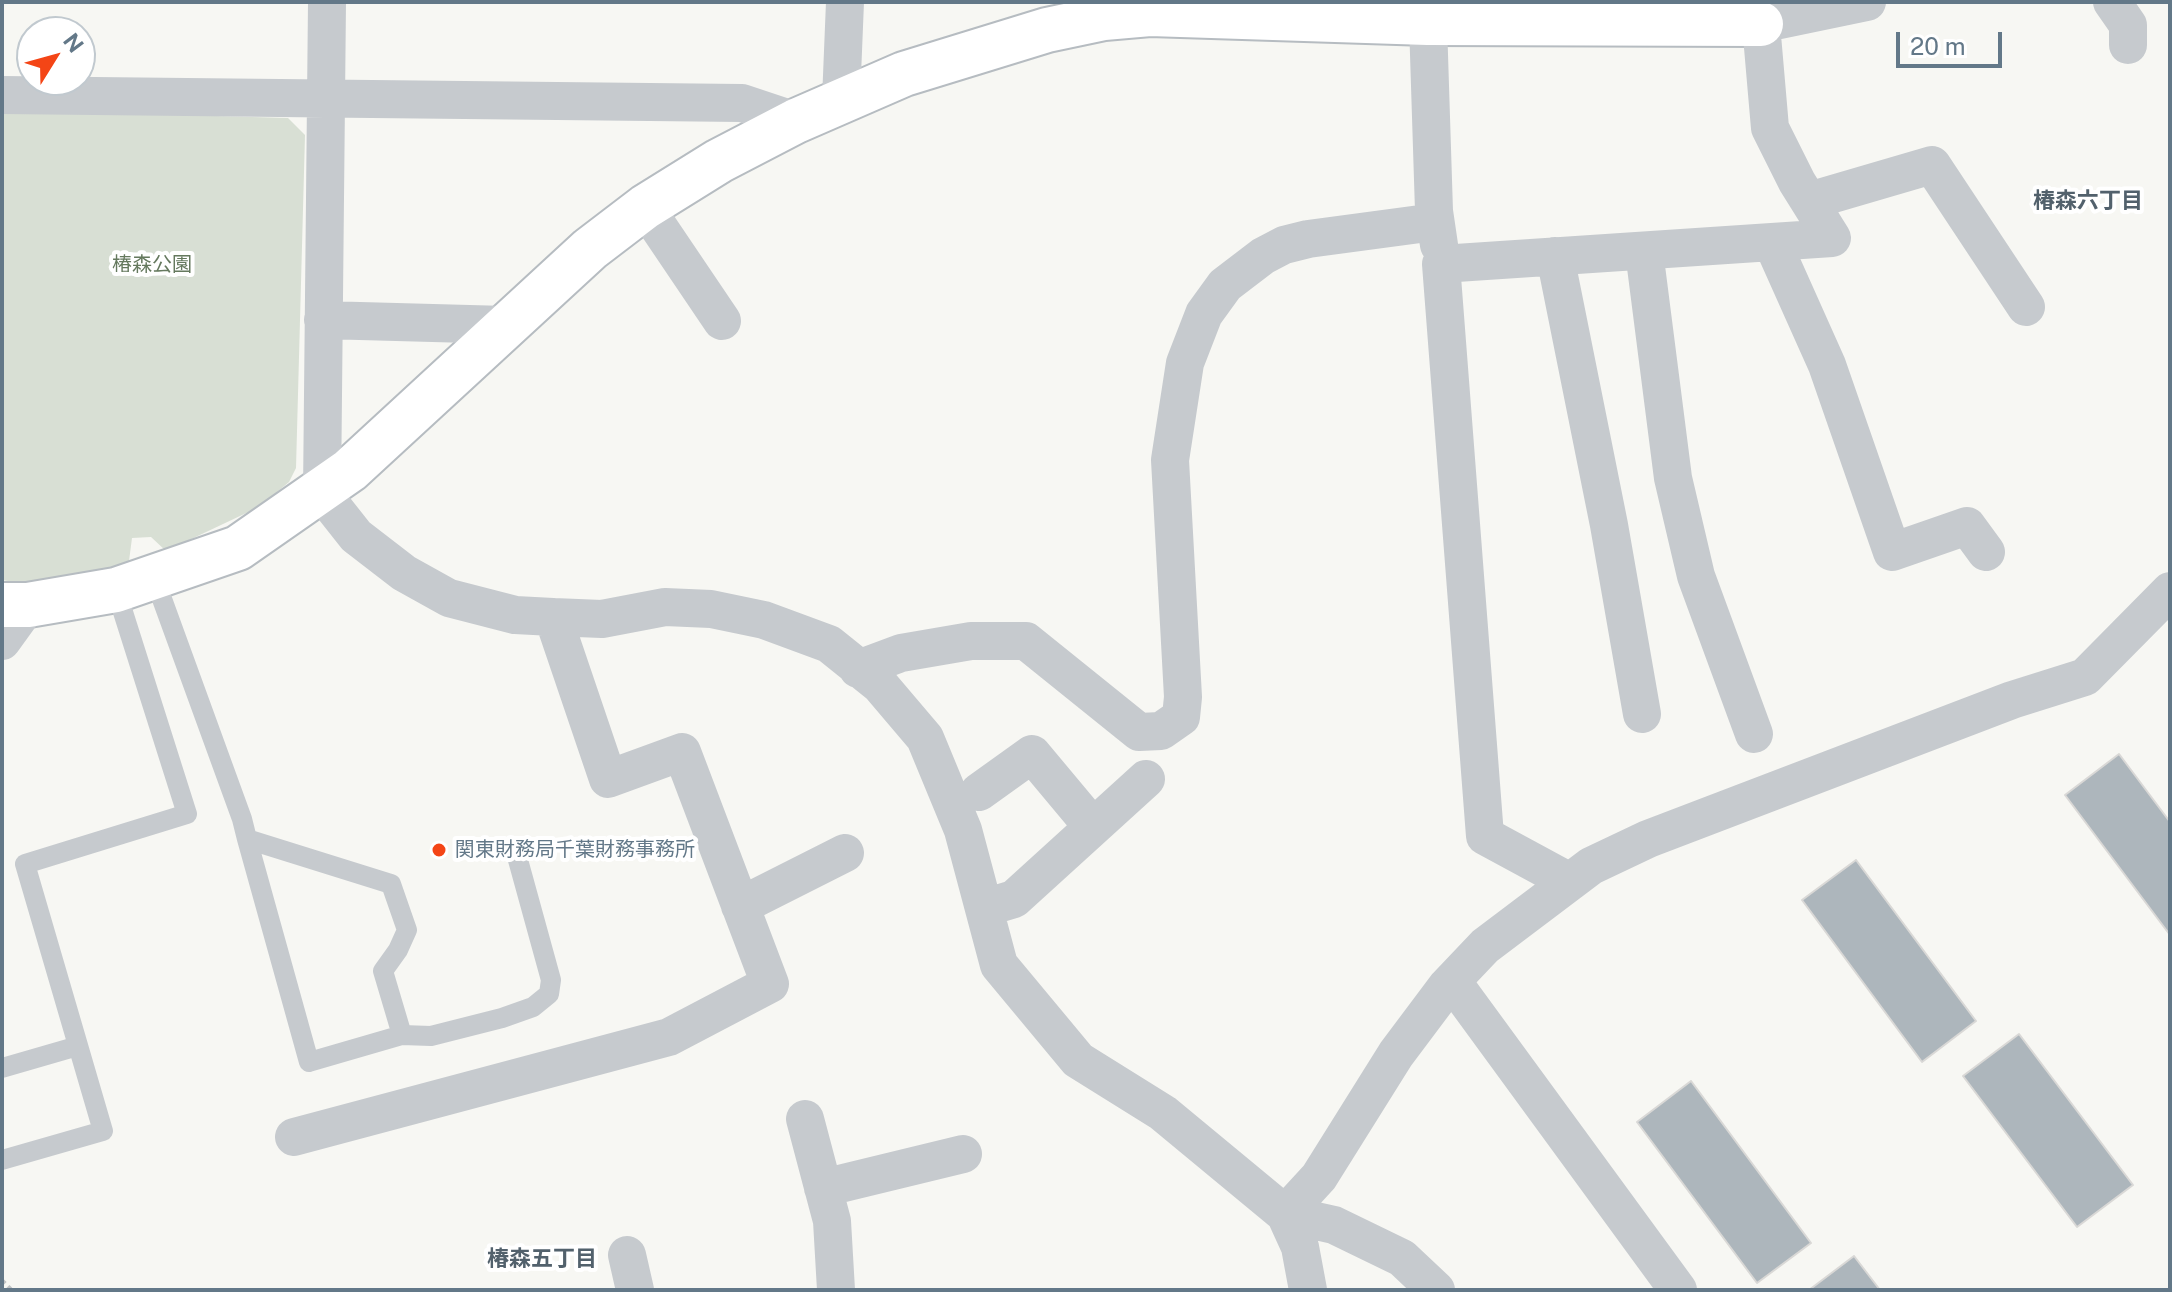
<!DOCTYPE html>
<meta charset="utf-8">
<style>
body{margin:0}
#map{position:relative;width:2172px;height:1292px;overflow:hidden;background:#f7f7f3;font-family:"Public Sans",sans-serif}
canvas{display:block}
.frame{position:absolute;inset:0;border:4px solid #637888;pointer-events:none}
.north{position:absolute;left:16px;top:16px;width:80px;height:80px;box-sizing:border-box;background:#fff;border:2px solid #c1c9cf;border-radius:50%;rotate:53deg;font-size:22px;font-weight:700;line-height:32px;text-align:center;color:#637888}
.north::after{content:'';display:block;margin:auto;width:28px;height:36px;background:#f44516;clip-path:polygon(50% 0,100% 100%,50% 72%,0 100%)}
.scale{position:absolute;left:1896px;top:32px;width:106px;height:36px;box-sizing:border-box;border:4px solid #637888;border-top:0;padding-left:10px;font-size:24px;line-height:28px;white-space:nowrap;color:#637888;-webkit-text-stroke:6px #fff;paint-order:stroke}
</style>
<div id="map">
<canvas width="2172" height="1292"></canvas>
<div class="frame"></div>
<div class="north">N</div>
<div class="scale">20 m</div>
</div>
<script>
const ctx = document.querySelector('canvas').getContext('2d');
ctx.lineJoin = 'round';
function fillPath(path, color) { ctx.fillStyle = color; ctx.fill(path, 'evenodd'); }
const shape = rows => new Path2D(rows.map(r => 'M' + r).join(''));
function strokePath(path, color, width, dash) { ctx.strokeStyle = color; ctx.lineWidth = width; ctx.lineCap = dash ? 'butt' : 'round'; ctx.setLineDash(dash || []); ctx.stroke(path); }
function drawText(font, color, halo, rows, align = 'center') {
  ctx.font = font + ' "Public Sans","Noto Sans JP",sans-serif'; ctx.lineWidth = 8; ctx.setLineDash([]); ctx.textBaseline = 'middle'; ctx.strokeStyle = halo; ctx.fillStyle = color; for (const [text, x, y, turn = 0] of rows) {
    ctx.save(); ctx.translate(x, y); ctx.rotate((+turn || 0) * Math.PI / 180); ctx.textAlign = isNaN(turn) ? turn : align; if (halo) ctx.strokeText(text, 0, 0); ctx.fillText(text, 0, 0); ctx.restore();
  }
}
fillPath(shape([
 [2,110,288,118,305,135,296,468,289,482,259,507,166,551,151,537,132,538,129,561,50,588,2,580]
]), '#d8dfd4');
const building = shape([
 [2119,754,2170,822,2170,935,2065,795,2119,754],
 [1856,860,1976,1021,1922,1062,1802,900,1856,860],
 [2019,1034,2133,1185,2077,1227,1963,1076,2019,1034],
 [1691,1081,1811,1243,1757,1283,1637,1122,1691,1081],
 [1854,1256,1880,1290,1809,1290,1854,1256]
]);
fillPath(building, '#adb6bc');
strokePath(building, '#d9d8d6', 2);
const secondary = shape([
 [2,605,28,605,116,590,238,548,350,470,590,249,645,207,719,161,796,121,904,74,1047,30,1104,18,1150,14,1428,23,1761,24]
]);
strokePath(secondary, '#b6bcc1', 48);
strokePath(shape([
 [2,1281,11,1290]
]), '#bfc2c4', 5, [4, 4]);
strokePath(shape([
 [154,577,242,819,247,839,279,954,309,1062,402,1035,383,971,398,950,407,930,391,884,247,839],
 [402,1035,431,1036,502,1018,533,1007,549,994,551,980,518,860],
 [2,1068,78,1046],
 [2,1160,103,1131,25,864,187,814,116,590]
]), '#c6cace', 20);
strokePath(shape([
 [327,2,322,493,356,536,404,573,449,598,515,615,553,617,602,619,665,607,711,609,764,620,829,644,880,685,925,738,963,830,999,965,1078,1060,1163,1113,1285,1214,1300,1247,1308,1290],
 [2112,2,2128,25,2128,45],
 [1428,23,1434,211,1439,245],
 [2,95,742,103,796,121],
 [841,100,845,2],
 [1809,201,1932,165,2026,307],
 [645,207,722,321],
 [1772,242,1827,365,1892,552,1967,526,1986,552],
 [1644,251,1673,478,1696,576,1754,734],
 [1555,256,1609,525,1642,714],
 [323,320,506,325],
 [2,641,28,605],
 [858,669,901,653,971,641,1026,641,1139,732,1161,731,1181,717,1183,697,1170,460,1185,363,1204,314,1225,285,1263,256,1284,245,1308,239,1435,222],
 [979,792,1032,754,1093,827],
 [1570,882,1485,836,1441,264,1832,238,1797,182,1770,128,1761,24,1867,2],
 [740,906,845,853],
 [984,908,1014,899,1146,779],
 [1452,981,1678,1290],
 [805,1119,832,1221,836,1290],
 [294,1137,669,1037,770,984,682,752,608,779,553,617],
 [823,1188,963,1154],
 [627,1255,635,1290],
 [1436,1290,1402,1258,1334,1225,1285,1214,1319,1177,1396,1054,1447,986,1485,946,1591,866,1648,839,2012,700,2085,677,2170,591]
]), '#c6cace', 38);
strokePath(secondary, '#fff', 44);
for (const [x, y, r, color] of [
 [439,850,8,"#f44516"]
]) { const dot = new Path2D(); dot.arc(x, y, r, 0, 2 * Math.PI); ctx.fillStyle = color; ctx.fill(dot); strokePath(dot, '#fff', 3); }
drawText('20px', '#65795e', '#fff', [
 ["椿森公園",152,265]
]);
drawText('20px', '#637888', '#fff', [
 ["関東財務局千葉財務事務所",455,850]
], 'left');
drawText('bold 22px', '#52616c', '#fff', [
 ["椿森六丁目",2088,201],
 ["椿森五丁目",542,1259]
]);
</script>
